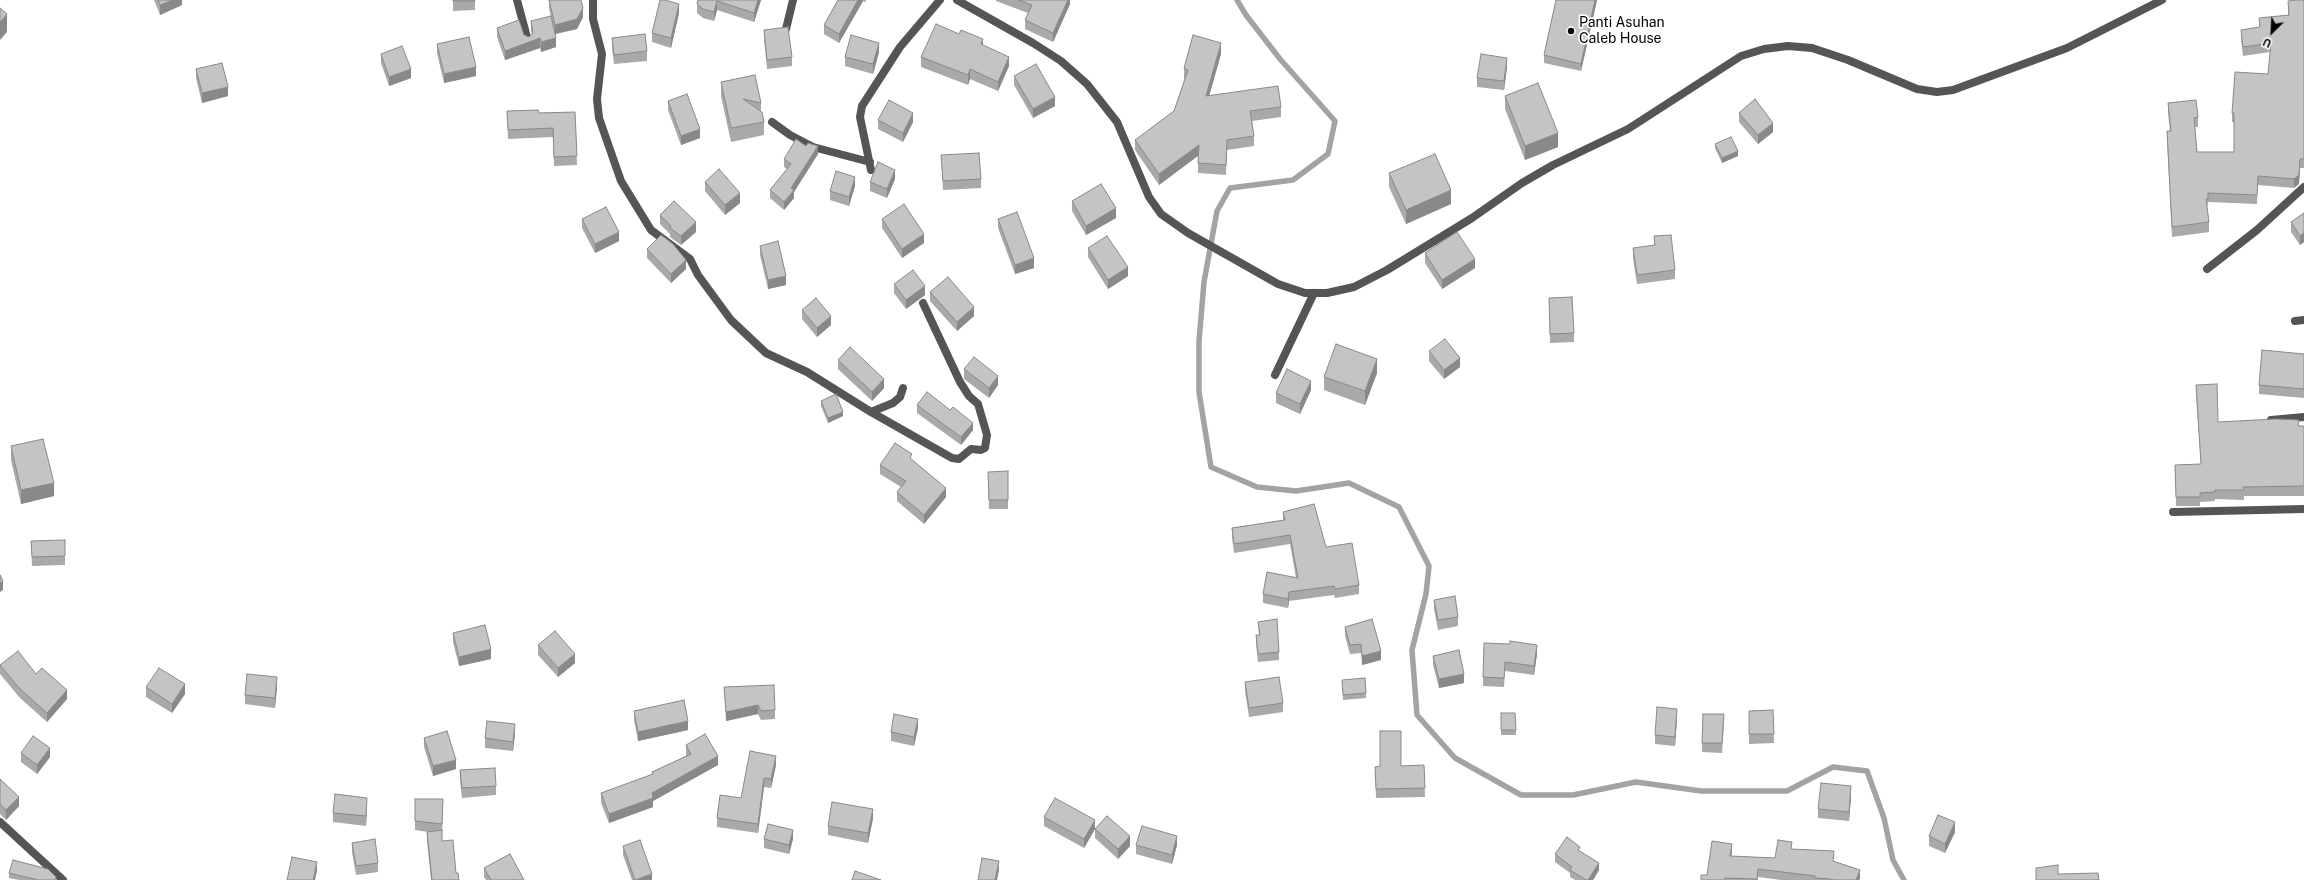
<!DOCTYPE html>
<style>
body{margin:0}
#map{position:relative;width:2304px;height:880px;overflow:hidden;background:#fff;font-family:"Public Sans",sans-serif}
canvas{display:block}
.north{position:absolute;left:2252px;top:12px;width:40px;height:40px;-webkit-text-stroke:3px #fff;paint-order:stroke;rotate:204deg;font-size:11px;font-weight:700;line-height:16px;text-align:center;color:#000}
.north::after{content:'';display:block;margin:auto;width:14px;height:18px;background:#000;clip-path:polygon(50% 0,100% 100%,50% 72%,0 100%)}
</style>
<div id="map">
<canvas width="2304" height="880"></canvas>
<div class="north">U</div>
</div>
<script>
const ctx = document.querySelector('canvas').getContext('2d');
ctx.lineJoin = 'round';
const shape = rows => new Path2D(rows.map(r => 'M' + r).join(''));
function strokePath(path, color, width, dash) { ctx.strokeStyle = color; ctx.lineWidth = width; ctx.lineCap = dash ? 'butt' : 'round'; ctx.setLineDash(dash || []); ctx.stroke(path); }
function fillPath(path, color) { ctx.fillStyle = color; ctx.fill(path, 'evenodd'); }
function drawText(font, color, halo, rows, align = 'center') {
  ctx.font = font + ' "Public Sans",sans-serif'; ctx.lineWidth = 3.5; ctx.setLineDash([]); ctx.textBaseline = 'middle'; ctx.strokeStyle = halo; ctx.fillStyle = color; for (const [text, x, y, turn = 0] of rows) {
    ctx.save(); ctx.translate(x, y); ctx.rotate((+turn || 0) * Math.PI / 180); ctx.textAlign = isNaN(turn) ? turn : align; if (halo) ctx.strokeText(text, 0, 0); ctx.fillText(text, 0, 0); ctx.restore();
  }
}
strokePath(shape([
 [1237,0,1246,15,1280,59,1335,121,1328,154,1293,180,1230,188,1217,211,1204,282,1199,341,1199,392,1211,467,1257,487,1296,491,1349,483,1399,507,1429,566,1426,594,1412,650,1417,715,1455,758,1521,795,1573,795,1636,782,1701,791,1787,791,1833,767,1867,771,1884,818,1893,860,1904,880]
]), '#a3a3a3', 5.5);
strokePath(shape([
 [517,0,528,41],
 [593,0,593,19,602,54,597,99,599,118,621,181,651,230,690,259,698,275,731,320,766,353,807,372,871,412,952,458,959,459,971,449,981,450,985,448,987,435,978,404,969,396,960,382,923,303],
 [957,0,1033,43,1061,61,1087,84,1117,122,1149,197,1161,214,1188,233,1278,284,1305,293,1327,293,1354,287,1387,270,1472,218,1522,183,1553,165,1628,129,1741,56,1764,49,1788,46,1812,48,1848,60,1917,89,1937,92,1953,90,2067,48,2162,0],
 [786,29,793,0],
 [772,122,790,135,813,147,870,162],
 [871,170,860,117,862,106,900,47,940,0],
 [2207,269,2257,230,2304,187],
 [2295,321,2304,320],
 [1275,375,1314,293],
 [871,412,893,403,900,397,903,388],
 [2271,420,2304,417],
 [2173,512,2304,509],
 [0,822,63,880]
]), '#555', 8);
fillPath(shape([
 [154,0,182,0,182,5,160,15],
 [453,0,475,0,475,10,453,11],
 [549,0,581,0,583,17,577,29,555,34,556,47,541,52,540,48,505,60,497,37,497,28,529,37,532,34,531,31,531,21,553,26,549,8],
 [698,0,761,0,754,22,717,10,714,21,703,18,697,13,697,4],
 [838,0,866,0,866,2,863,1,839,43,824,34,824,25],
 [996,0,1070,0,1070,4,1053,42,1025,29,1025,20,1028,13,996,1],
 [1556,0,1597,0,1581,71,1544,63,1544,55],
 [2304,0,2304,168,2300,168,2299,184,2294,188,2258,185,2257,204,2208,202,2207,208,2209,222,2209,232,2172,237,2167,140,2167,131,2170,131,2168,112,2168,103,2198,117,2198,127,2195,127,2197,152,2234,152,2234,122,2232,122,2232,113,2268,74,2270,52,2243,56,2241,39,2241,30,2259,27,2259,18,2288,15,2288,1],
 [679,13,671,48,652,42,652,33],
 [764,30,792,57,792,66,767,69,764,39],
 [612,38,647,51,647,61,614,64,612,47],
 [437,44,476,76,444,83,437,53],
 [983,45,1009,66,998,91,970,79,968,85,921,67,921,57],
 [879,52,873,74,845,66,845,57],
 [381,54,411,78,389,86,381,63],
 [1221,54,1209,96,1281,107,1281,117,1252,121,1254,136,1254,146,1227,150,1226,175,1198,173,1198,156,1159,185,1135,150,1135,140,1174,111,1185,79,1184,79,1184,68],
 [1507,67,1504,90,1477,87,1477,78],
 [196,69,228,96,202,103,196,78],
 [1014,76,1055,106,1033,118,1014,85],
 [721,82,761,103,761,111,764,122,764,135,731,142,721,96],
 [1505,96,1558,147,1525,160,1505,109],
 [668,101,700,138,681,145,668,110],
 [507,111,539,113,575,112,577,165,554,166,553,137,508,139],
 [1739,113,1773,132,1758,144,1739,122],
 [878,120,913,122,903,142,878,129],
 [1715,144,1738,156,1722,163,1715,148],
 [818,154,794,192,794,198,784,210,770,198,770,190,787,169,784,167,784,159],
 [941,155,981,179,981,188,943,190],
 [1389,173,1451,204,1406,224,1389,187],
 [895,179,887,198,870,191,870,182],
 [705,182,740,203,725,215,705,191],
 [855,186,849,206,830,200,830,191],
 [1072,201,1116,218,1086,235,1072,211],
 [2304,213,2304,242,2300,245,2291,232,2291,222],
 [660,215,696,232,681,245,670,237,670,234,660,224],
 [582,219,619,241,595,253,582,228],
 [882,219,924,243,902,258,882,228],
 [998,219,1034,268,1015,274,998,228],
 [1654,236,1675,270,1675,279,1637,284,1633,258,1633,248,1654,246],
 [760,246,786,285,768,289,760,255],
 [1088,248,1128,276,1108,289,1088,257],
 [647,249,686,269,671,283,647,258],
 [1425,253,1475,268,1442,289,1425,263],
 [894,284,925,295,906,309,894,293],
 [930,292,974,316,957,331,930,301],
 [1549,298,1574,333,1574,342,1550,343],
 [802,310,831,325,817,337,802,319],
 [1429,351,1460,367,1444,379,1429,361],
 [2304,354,2304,398,2259,394,2259,385],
 [838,360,884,388,872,401,838,369],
 [964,369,998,385,989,398,964,379],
 [1377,373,1365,405,1324,390,1324,377],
 [2196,385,2218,422,2304,426,2304,496,2244,496,2244,500,2215,499,2215,501,2200,502,2200,506,2176,506,2175,465,2201,464,2196,394],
 [1311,390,1300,414,1276,403,1276,393],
 [821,401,843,416,828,423,821,406],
 [917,405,950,410,973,430,961,445,917,413],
 [11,446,54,496,21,504,11,460],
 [912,460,946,497,924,524,897,501,897,492,901,487,880,474,880,465],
 [1008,471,1008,509,989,509,988,481],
 [1283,512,1326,547,1359,585,1359,594,1335,598,1334,595,1289,601,1288,608,1263,603,1263,594,1296,578,1290,544,1234,553,1232,537,1232,528,1283,520],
 [31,541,65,556,65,565,32,566],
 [1434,600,1458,617,1458,626,1438,630,1434,609],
 [1258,622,1279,652,1279,660,1258,662,1256,643,1256,635,1259,635],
 [1345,627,1381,660,1362,665,1361,653,1350,654,1345,636],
 [453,633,491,659,459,666,453,642],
 [1510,644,1537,654,1534,675,1505,671,1504,687,1483,686,1483,677],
 [538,645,575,663,558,677,538,655],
 [1433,656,1464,683,1439,688,1433,665],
 [0,665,36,674,67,699,47,722,20,698,0,674],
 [1342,680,1366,693,1366,698,1343,700],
 [1245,682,1283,703,1283,712,1249,717,1245,691],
 [146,687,185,694,172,713,146,697],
 [277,687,275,708,245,704,245,695],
 [724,687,775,710,775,719,761,720,758,714,726,721],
 [1773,710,1774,743,1749,744,1749,711],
 [634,711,688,730,638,741,634,720],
 [1501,713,1516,730,1516,735,1501,735],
 [1677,718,1675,746,1655,744,1655,735],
 [1724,724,1722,753,1702,752,1702,743],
 [918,728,914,746,891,741,891,732],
 [515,733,513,751,485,748,485,738],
 [424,738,456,769,433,776,424,747],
 [686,745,718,765,653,801,653,807,609,823,601,803,601,793,652,775,652,772,686,756],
 [21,753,50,757,37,774,21,762],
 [776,765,771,788,764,787,758,833,717,827,717,818,741,798],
 [1424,765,1425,797,1376,798,1375,767],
 [460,770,496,786,496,795,462,798,460,780],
 [0,779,19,806,6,820,0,814],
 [1851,796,1849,821,1818,818,1818,809],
 [415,799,443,799,442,841,459,880,431,880,427,841,427,832,428,832,415,830],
 [367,807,366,826,333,822,333,813],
 [1044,817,1095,829,1084,848,1044,826],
 [873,818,868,843,828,835,828,826],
 [1095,829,1130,846,1118,859,1095,838],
 [1955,832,1945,853,1929,846,1929,836],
 [764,839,793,839,789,854,764,848],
 [352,843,378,863,378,872,356,875,352,852],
 [1136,845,1177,845,1172,864,1136,854],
 [623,846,652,880,632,880,623,855],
 [1792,849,1833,861,1860,878,1859,880,1781,880,1758,877,1758,880,1701,880,1707,875,1732,852,1731,856,1775,858],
 [1580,852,1599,870,1593,880,1575,880,1570,877,1570,873,1555,862,1555,854],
 [484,868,524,880,486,880,484,877],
 [9,873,56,880,19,880,9,878]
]), '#a9a9a9');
fillPath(shape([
 [173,0,182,0,182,5,160,15,160,5],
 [758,0,761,0,754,22,754,13],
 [858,0,863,0,863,1,839,43,839,34],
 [1068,0,1070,0,1070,4,1053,42,1053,33],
 [1595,0,1597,0,1581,71,1581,64],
 [717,1,717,10,714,21,714,12],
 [679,4,679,13,671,48,671,38],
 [583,8,583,17,577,29,555,34,555,25],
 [7,14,7,32,0,40,0,22],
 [540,38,540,48,505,60,505,51],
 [556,38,556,47,541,52,541,42],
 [983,39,983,48,981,44],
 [879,43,879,52,873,74,873,64],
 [1221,43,1221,54,1206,107,1206,96],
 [1009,57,1009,66,998,91,998,82],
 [1507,58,1507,67,1504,90,1504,81],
 [476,67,476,76,444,83,444,74],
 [411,69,411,78,389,86,389,77],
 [970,69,970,79,968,85,968,75],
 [228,87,228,96,202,103,202,93],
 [1055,97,1055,106,1033,118,1033,109],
 [913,113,913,122,903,142,903,133],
 [1773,123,1773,132,1758,144,1758,135],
 [700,129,700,138,681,145,681,136],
 [1558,133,1558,147,1525,160,1525,146],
 [1199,145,1199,155,1159,185,1159,174],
 [818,146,818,154,794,192,794,198,784,210,784,202,791,188],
 [1738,151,1738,156,1722,163,1722,158],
 [2300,159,2300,168,2299,184,2294,188,2294,179],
 [895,170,895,179,887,198,887,189],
 [855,177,855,186,849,206,849,197],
 [1451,190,1451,204,1406,224,1406,210],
 [740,193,740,203,725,215,725,205],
 [1116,208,1116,218,1086,235,1086,226],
 [696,222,696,232,681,245,681,236],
 [619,232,619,241,595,253,595,244],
 [2304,233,2304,242,2300,245,2300,236],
 [924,234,924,243,902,258,902,249],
 [1034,258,1034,268,1015,274,1015,265],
 [1475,259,1475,268,1442,289,1442,280],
 [686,260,686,269,671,283,671,274],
 [1128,267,1128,276,1108,289,1108,280],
 [786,276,786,285,768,289,768,280],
 [925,286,925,295,906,309,906,300],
 [974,307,974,316,957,331,957,322],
 [831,316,831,325,817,337,817,328],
 [1460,358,1460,367,1444,379,1444,370],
 [1377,359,1377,373,1365,405,1365,391],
 [998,376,998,385,989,398,989,388],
 [884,379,884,388,872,401,872,392],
 [1311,381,1311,390,1300,414,1300,404],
 [843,412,843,416,828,423,828,418],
 [973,423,973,430,961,445,961,437],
 [54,483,54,496,21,504,21,490],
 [946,488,946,497,924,524,924,515],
 [3,581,3,590,0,592,0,583],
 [1289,592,1289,601,1288,608,1288,599],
 [1537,645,1537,654,1534,675,1534,666],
 [491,649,491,659,459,666,459,657],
 [1381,651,1381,660,1362,665,1362,656],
 [575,654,575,663,558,677,558,668],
 [1464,674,1464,683,1439,688,1439,679],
 [277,677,277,687,275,708,275,698],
 [185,684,185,694,172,713,172,704],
 [67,690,67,699,47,722,47,713],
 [758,705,758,714,726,721,726,712],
 [1677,709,1677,718,1675,746,1675,737],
 [918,719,918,728,914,746,914,737],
 [688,721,688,730,638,741,638,732],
 [515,724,515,733,513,751,513,742],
 [50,748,50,757,37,774,37,765],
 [718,756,718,765,653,801,653,807,609,823,609,814,652,793],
 [776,756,776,765,771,788,771,779],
 [456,760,456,769,433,776,433,766],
 [764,778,764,787,758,833,758,824],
 [1851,786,1851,796,1849,821,1849,812],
 [19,797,19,806,6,820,6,810],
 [367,798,367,807,366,826,366,816],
 [873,809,873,818,868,843,868,833],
 [1095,820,1095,829,1084,848,1084,839],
 [1955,822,1955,832,1945,853,1945,844],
 [793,830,793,839,789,854,789,845],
 [1130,836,1130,846,1118,859,1118,849],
 [1177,836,1177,845,1172,864,1172,855],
 [1732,844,1732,852,1730,864,1730,856],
 [999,861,999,870,997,880,995,880],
 [317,862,317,871,315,880,313,880],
 [1599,863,1599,870,1593,880,1588,880],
 [1860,870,1860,878,1859,880,1856,880],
 [652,874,652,880,635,880]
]), '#898989');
const building = shape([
 [158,0,173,0,160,5,158,0],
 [453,0,475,0,475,1,453,1,453,0],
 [549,0,581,0,583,8,577,19,555,25,549,0],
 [660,0,665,0,679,4,671,38,652,33,660,0],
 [698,0,758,0,754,13,717,1,714,12,703,9,697,4,698,0],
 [838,0,858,0,839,34,824,25,838,0],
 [1019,0,1068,0,1053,33,1025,20,1032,5,1019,0],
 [1556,0,1595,0,1581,64,1544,55,1556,0],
 [2296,0,2304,0,2304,159,2300,159,2299,175,2294,179,2258,176,2257,195,2208,193,2208,199,2206,199,2209,222,2172,227,2167,131,2171,131,2168,103,2196,100,2198,117,2194,118,2197,152,2234,152,2234,113,2232,113,2235,72,2268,74,2271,43,2243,47,2241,30,2260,27,2259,18,2289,15,2288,1,2296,0],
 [0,8,7,14,0,22,0,8],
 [551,16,556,38,541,42,540,38,505,51,497,28,519,20,524,35,529,37,533,33,531,21,551,16],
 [936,24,959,34,961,30,983,39,981,44,1009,57,998,82,970,69,968,75,921,57,936,24],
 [788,27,792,57,767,60,764,30,788,27],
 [645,34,647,51,614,55,612,38,645,34],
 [851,35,879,43,873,64,845,57,851,35],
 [1193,35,1221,43,1206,96,1278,86,1281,107,1250,111,1254,136,1227,140,1226,165,1198,163,1199,145,1159,174,1135,140,1174,111,1188,70,1184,68,1193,35],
 [469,37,476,67,444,74,437,44,469,37],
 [402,46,411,69,389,77,381,54,402,46],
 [1481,54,1507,58,1504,81,1477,78,1481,54],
 [222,63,228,87,202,93,196,69,222,63],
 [1036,64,1055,97,1033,109,1014,76,1036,64],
 [755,75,761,103,743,99,762,112,764,122,731,128,721,82,755,75],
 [1538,83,1558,133,1525,146,1505,96,1538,83],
 [687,94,700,129,681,136,668,101,687,94],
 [1755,99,1773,123,1758,135,1739,113,1755,99],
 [889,100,913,113,903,133,878,120,889,100],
 [538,110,539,113,575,112,577,156,554,157,553,128,508,130,507,111,538,110],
 [1731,137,1738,151,1722,158,1715,144,1731,137],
 [796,139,806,146,808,143,818,146,791,188,794,190,784,202,770,190,791,164,784,159,796,139],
 [979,153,981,179,943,181,941,155,979,153],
 [1435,154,1451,190,1406,210,1389,173,1435,154],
 [878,162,895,170,887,189,870,182,878,162],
 [719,169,740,193,725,205,705,182,719,169],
 [836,171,855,177,849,197,830,191,836,171],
 [1101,184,1116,208,1086,226,1072,201,1101,184],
 [674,201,696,222,681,236,670,228,671,226,660,215,674,201],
 [904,204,924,234,902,249,882,219,904,204],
 [606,207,619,232,595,244,582,219,606,207],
 [1017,212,1034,258,1015,265,998,219,1017,212],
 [2304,213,2304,233,2300,236,2291,222,2304,213],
 [1457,232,1475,259,1442,280,1425,253,1457,232],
 [661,235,673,244,686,260,671,274,647,249,661,235],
 [1671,235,1675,270,1637,275,1633,248,1655,245,1654,236,1671,235],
 [1107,236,1128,267,1108,280,1088,248,1107,236],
 [778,241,786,276,768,280,760,246,778,241],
 [913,270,925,286,906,300,894,284,913,270],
 [948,277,974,307,957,322,930,292,948,277],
 [1572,297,1574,333,1550,334,1549,298,1572,297],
 [816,298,831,316,817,328,802,310,816,298],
 [1445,339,1460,358,1444,370,1429,351,1445,339],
 [1336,344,1377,359,1365,391,1324,377,1336,344],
 [850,347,884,379,872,392,838,360,850,347],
 [2262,350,2304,354,2304,389,2259,385,2262,350],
 [974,357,998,376,989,388,964,369,974,357],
 [1287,369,1311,381,1300,404,1276,393,1287,369],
 [2217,384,2218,422,2276,419,2299,420,2298,426,2304,426,2304,486,2243,487,2244,490,2215,490,2215,492,2200,493,2200,497,2176,497,2175,465,2201,464,2196,385,2217,384],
 [927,392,950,410,953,407,973,423,961,437,917,405,927,392],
 [836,394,843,412,828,418,821,401,836,394],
 [43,439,54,483,21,490,11,446,43,439],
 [895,443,912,454,910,458,946,488,924,515,897,492,906,481,880,465,895,443],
 [1008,471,1008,500,989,500,988,472,1008,471],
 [1314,504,1326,547,1352,543,1359,585,1335,589,1334,586,1289,592,1288,599,1263,594,1267,572,1298,578,1290,535,1234,544,1232,528,1285,520,1283,512,1314,504],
 [65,540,65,556,32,557,31,541,65,540],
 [0,575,3,581,0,583,0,575],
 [1455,596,1458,617,1438,620,1434,600,1455,596],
 [1277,619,1279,652,1258,654,1256,635,1260,635,1258,622,1277,619],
 [1372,619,1381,651,1362,656,1361,644,1350,645,1345,627,1372,619],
 [485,625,491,649,459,657,453,633,485,625],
 [555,631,575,654,558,668,538,645,555,631],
 [1510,641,1537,645,1534,666,1505,662,1504,678,1483,677,1484,643,1510,644,1510,641],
 [1459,650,1464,674,1439,679,1433,656,1459,650],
 [18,651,36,674,42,668,67,690,47,713,20,689,0,665,18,651],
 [159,668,185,684,172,704,146,687,159,668],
 [247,674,277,677,275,698,245,695,247,674],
 [1279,677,1283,703,1249,708,1245,682,1279,677],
 [1365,678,1366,693,1343,695,1342,680,1365,678],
 [774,685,775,710,761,711,758,705,726,712,724,687,774,685],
 [684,700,688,721,638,732,634,711,684,700],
 [1657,707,1677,709,1675,737,1655,735,1657,707],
 [1773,710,1774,734,1749,734,1749,711,1773,710],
 [1501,713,1515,713,1516,730,1501,730,1501,713],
 [894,714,918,719,914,737,891,732,894,714],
 [1703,714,1724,714,1722,743,1702,743,1703,714],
 [487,721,515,724,513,742,485,738,487,721],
 [447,731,456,760,433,766,424,738,447,731],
 [1380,731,1401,731,1401,766,1424,765,1425,788,1376,789,1375,767,1380,766,1380,731],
 [705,734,718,756,652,793,653,798,609,814,601,793,653,774,652,772,691,754,686,745,705,734],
 [33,736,50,748,37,765,21,753,33,736],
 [750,751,776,756,771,779,764,778,758,824,717,818,720,795,741,798,750,751],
 [495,768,496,786,462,788,460,770,495,768],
 [0,779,19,797,6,810,0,804,0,779],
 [1821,783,1851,786,1849,812,1818,809,1821,783],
 [335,794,367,798,366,816,333,813,335,794],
 [1055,798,1095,820,1084,839,1044,817,1055,798],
 [415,799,443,799,442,824,415,821,415,799],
 [832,802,873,809,868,833,828,826,832,802],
 [1938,815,1955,822,1945,844,1929,836,1938,815],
 [1107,816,1130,836,1118,849,1095,829,1107,816],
 [768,824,793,830,789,845,764,839,768,824],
 [1142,826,1177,836,1172,855,1136,845,1142,826],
 [442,830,442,841,453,840,456,873,458,873,459,880,432,880,427,832,442,830],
 [1567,837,1580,847,1578,850,1599,863,1588,880,1586,880,1570,870,1572,867,1555,854,1567,837],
 [375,839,378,863,356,866,352,843,375,839],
 [640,840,652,874,635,880,623,846,640,840],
 [1778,840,1792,842,1791,849,1834,851,1833,861,1860,870,1856,880,1834,880,1830,879,1815,878,1815,876,1758,869,1757,879,1725,878,1724,880,1701,880,1701,875,1707,875,1712,841,1732,844,1730,856,1775,858,1778,840],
 [510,854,524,880,491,880,484,868,510,854],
 [292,857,317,862,313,880,287,880,292,857],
 [982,858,999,861,995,880,978,880,982,858],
 [13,860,48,869,56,877,55,880,38,880,9,873,13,860],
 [2058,865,2058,874,2098,873,2099,880,2036,880,2036,868,2058,865],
 [855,871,881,880,852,880,855,871]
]);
fillPath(building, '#c4c4c4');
strokePath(building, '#898989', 1);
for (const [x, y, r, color] of [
 [1571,31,4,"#000"]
]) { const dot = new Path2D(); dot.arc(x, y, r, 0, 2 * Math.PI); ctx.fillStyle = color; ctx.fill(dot); strokePath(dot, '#fff', 1.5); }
drawText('14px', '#000', '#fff', [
 ["Panti Asuhan",1579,23],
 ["Caleb House",1579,39]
], 'left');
</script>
